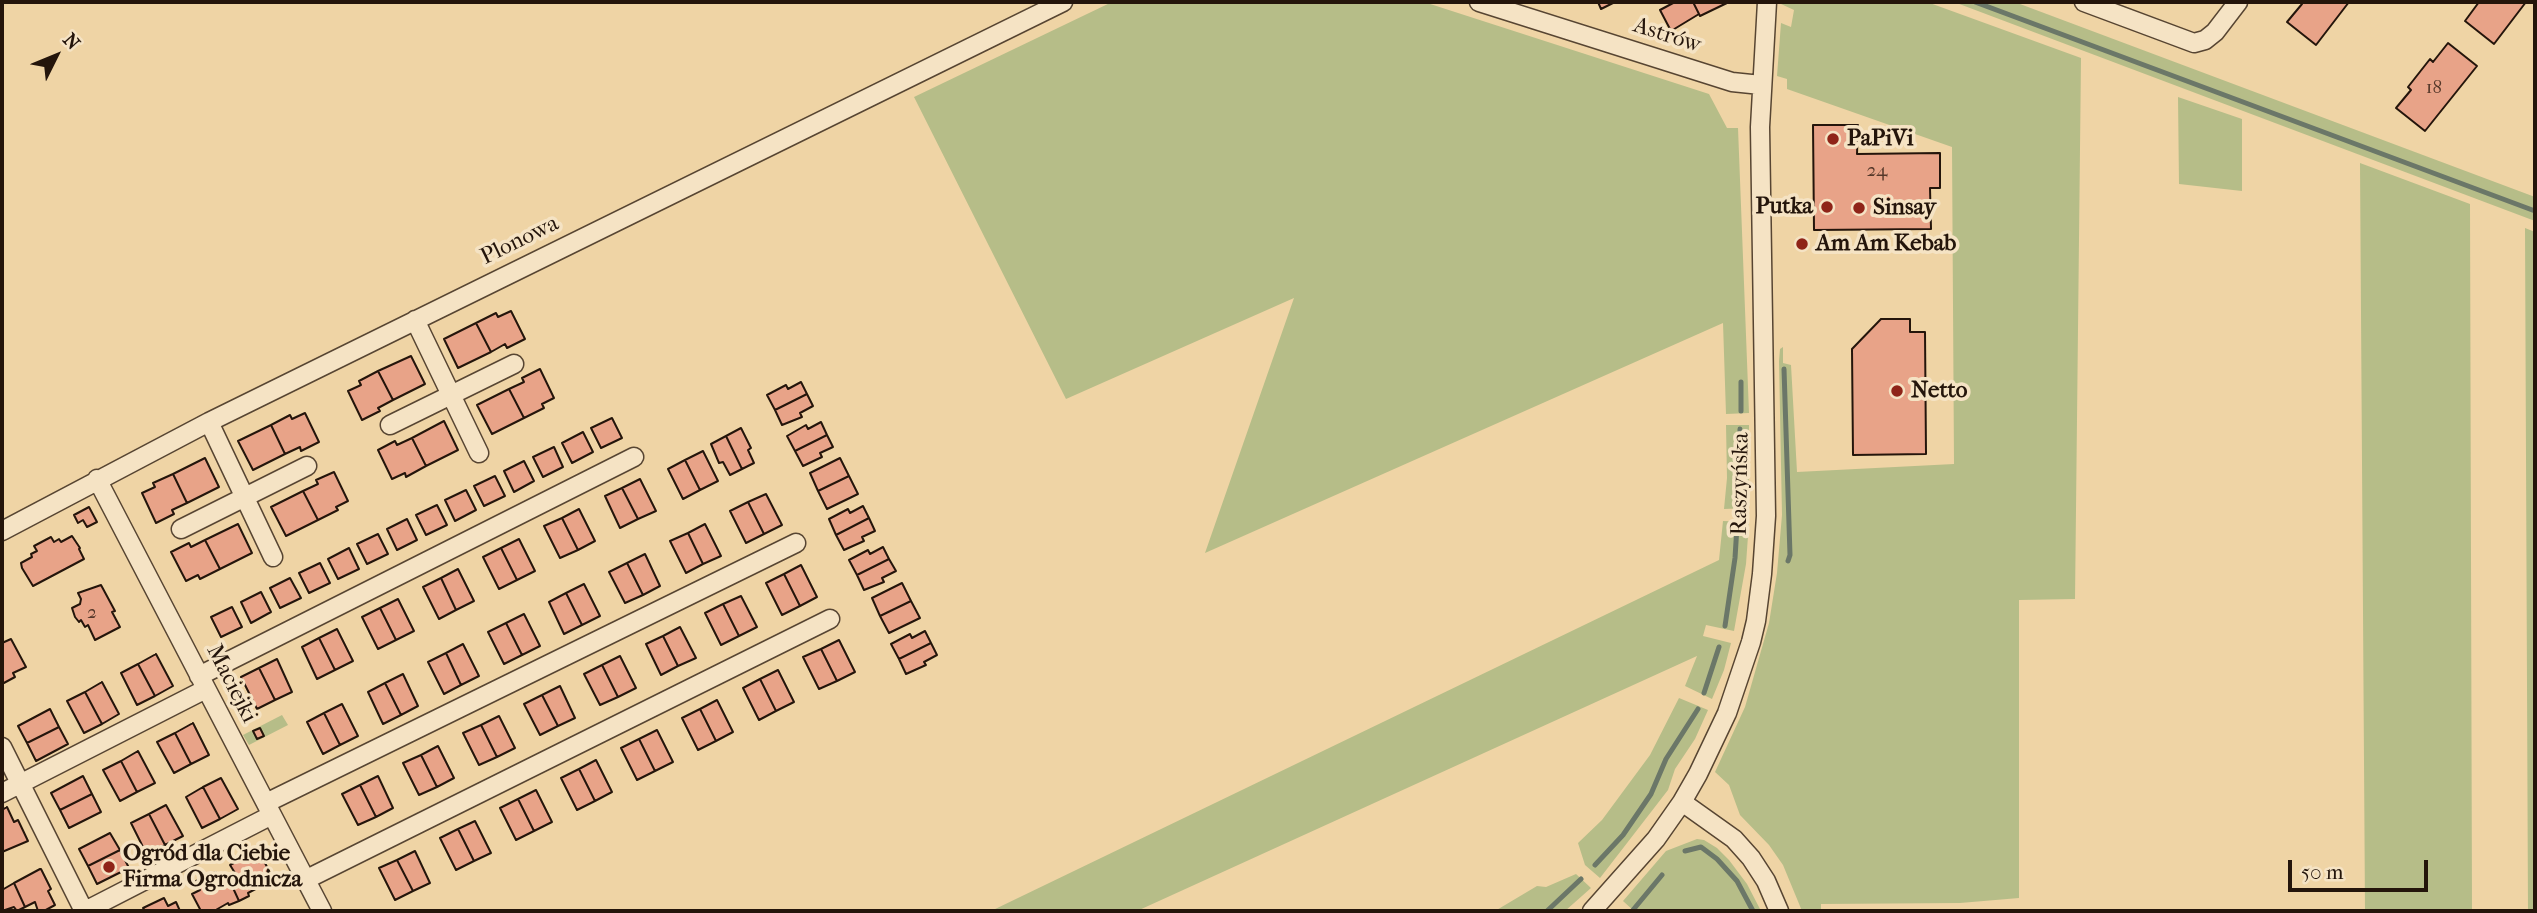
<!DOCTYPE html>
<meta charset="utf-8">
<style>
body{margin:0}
#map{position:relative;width:2537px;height:913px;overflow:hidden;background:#efd4a5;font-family:"IM FELL French Canon",serif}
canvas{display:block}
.frame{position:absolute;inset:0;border:4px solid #24150b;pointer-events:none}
.north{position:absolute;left:21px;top:21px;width:70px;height:70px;-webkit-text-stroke:5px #f5e3c4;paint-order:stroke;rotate:47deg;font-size:19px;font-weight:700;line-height:28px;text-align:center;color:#24150b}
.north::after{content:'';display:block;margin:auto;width:24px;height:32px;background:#24150b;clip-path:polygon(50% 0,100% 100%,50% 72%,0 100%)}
.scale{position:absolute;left:2288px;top:860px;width:140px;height:32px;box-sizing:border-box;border:4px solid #24150b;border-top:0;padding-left:9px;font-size:21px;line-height:24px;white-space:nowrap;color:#24150b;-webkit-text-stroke:5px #f5e3c4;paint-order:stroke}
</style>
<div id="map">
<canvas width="2537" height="913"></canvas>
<div class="frame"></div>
<div class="north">N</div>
<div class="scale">50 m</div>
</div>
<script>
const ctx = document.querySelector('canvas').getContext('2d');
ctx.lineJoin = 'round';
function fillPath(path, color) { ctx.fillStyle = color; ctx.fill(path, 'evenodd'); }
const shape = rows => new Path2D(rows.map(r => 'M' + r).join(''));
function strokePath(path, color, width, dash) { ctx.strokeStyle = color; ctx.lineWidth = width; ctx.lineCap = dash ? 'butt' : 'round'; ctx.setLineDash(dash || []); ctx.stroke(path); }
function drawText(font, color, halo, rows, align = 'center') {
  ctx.font = font + ' "IM FELL French Canon",serif'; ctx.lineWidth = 7; ctx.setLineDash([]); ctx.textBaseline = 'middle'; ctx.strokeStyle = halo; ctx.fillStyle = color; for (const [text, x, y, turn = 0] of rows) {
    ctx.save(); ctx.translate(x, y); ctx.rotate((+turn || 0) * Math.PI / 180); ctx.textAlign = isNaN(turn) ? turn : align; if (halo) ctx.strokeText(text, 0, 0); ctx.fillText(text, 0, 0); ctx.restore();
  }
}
fillPath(shape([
 [1112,2,1424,2,1709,94,1727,128,1738,128,1749,413,1726,414,1723,323,1205,553,1294,298,1066,399,914,97],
 [1782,2,1927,2,2081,58,2075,599,2019,600,2019,898,1960,903,1821,904,1821,911,1802,911,1783,865,1769,845,1740,815,1729,785,1715,772,1745,707,1769,623,1777,573,1782,515,1779,361,1780,349,1783,347,1783,363,1791,365,1797,472,1954,464,1952,147,1787,89,1787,79,1777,76,1781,23,1791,27,1794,10,1781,4],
 [1954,2,2022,2,2020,4,2535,197,2535,221],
 [2178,97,2242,119,2242,191,2179,184],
 [2360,163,2470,204,2472,911,2365,911],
 [2525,228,2535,232,2535,911,2528,911],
 [1726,425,1749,425,1749,508,1724,509,1727,478],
 [1723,521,1749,522,1746,564,1734,631,1706,625,1703,636,1731,643,1724,670,1712,699,1685,686,1697,656,1137,911,991,911,1719,560],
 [1679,698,1708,710,1695,739,1675,769,1668,790,1600,878,1585,865,1578,843,1602,820,1650,755],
 [282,715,288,725,249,745,243,735],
 [1697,839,1704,840,1717,848,1729,860,1747,884,1761,911,1634,911,1623,901,1666,851],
 [1576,874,1591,888,1565,911,1495,911,1537,886,1546,887]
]), '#b6bd88');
strokePath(shape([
 [1975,2,2535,211],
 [1784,369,1790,555,1788,561],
 [1741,411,1741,382],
 [1739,502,1740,429],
 [1725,626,1735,558,1737,526],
 [1704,693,1719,647],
 [1685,851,1701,847,1717,859,1737,881,1753,911],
 [1595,865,1623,835,1651,794,1666,759,1698,709],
 [1633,910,1662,875],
 [1547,911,1581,879]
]), '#6b7768', 5);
const building = shape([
 [1598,2,1615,2,1601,9,1598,2],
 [1675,2,1693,2,1699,14,1671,31,1660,10,1675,2],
 [1693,2,1729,2,1700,16,1693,2],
 [2300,2,2349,2,2316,45,2287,22,2302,4,2300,2],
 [2479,2,2526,2,2494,44,2465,21,2479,2],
 [2448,43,2477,66,2425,131,2396,108,2411,90,2408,87,2430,59,2433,62,2448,43],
 [1813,125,1858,125,1857,154,1940,153,1940,188,1930,188,1931,229,1814,230,1813,125],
 [511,311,525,339,507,348,505,344,491,352,476,323,496,313,498,317,511,311],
 [1881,319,1910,319,1910,332,1925,332,1926,454,1853,455,1852,349,1881,319],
 [476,323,491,352,458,368,444,339,476,323],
 [411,356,425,384,393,400,378,371,411,356],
 [540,369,554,398,542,404,544,408,524,418,509,389,524,382,522,378,540,369],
 [378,371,393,400,378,408,380,411,362,420,348,391,361,385,359,381,378,371],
 [801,382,807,394,775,410,767,395,786,385,788,389,801,382],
 [509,389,524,418,492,434,477,405,509,389],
 [807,394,813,406,800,413,802,417,782,425,775,410,807,394],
 [305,413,319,442,301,451,300,447,285,454,271,425,290,415,292,419,305,413],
 [612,418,622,438,601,448,591,428,612,418],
 [444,421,458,450,426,466,412,438,444,421],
 [821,422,827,435,795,451,787,436,806,425,808,429,821,422],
 [271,425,285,454,253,470,238,441,271,425],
 [741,428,751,448,748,450,754,463,742,469,726,436,741,428],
 [583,432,593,452,572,463,562,443,583,432],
 [827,435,833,447,820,453,822,457,803,466,795,451,827,435],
 [726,436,742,469,730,475,723,462,719,463,711,444,726,436],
 [412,438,426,466,406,477,405,473,392,479,378,450,395,441,397,445,412,438],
 [554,447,563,467,543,477,533,457,554,447],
 [703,451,718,481,700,490,685,460,703,451],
 [205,458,219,487,187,503,173,474,205,458],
 [840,458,849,476,818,491,810,473,840,458],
 [685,460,700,490,683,499,668,469,685,460],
 [524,461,534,481,514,492,504,471,524,461],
 [334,472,348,501,336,507,338,510,318,520,303,491,318,484,316,480,334,472],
 [173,474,187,503,172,510,174,514,156,523,142,493,155,487,153,483,173,474],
 [495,476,505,496,484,506,474,486,495,476],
 [849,476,858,494,827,509,818,491,849,476],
 [640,479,656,511,638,519,622,488,640,479],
 [622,488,638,519,620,528,605,496,622,488],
 [466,490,476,510,455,521,445,500,466,490],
 [303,491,318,520,286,536,271,507,303,491],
 [766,494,782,525,764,534,748,502,766,494],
 [748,502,764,534,746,543,730,511,748,502],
 [437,505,447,525,426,535,416,515,437,505],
 [863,506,869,518,836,535,829,519,848,509,850,513,863,506],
 [89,507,97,522,87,527,83,520,78,523,74,515,89,507],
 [579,509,595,541,578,550,562,518,579,509],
 [562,518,578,550,560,558,544,526,562,518],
 [869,518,875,531,862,537,864,541,844,550,836,535,869,518],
 [407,519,417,540,397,550,387,529,407,519],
 [238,524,252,553,220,569,205,540,238,524],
 [705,524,721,556,703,564,688,533,705,524],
 [688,533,703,564,686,573,670,541,688,533],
 [378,534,388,554,367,564,357,544,378,534],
 [72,536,80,548,79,549,84,559,33,586,22,568,21,563,32,557,31,554,37,551,34,546,51,537,54,542,59,539,61,542,72,536],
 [519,539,535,571,517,580,501,548,519,539],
 [205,540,220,569,200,579,198,575,186,581,171,552,189,543,191,547,205,540],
 [883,547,889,559,857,575,849,560,868,550,870,554,883,547],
 [349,548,359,569,338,579,328,559,349,548],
 [501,548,517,580,499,589,483,557,501,548],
 [645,554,660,586,643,595,627,563,645,554],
 [889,559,896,571,882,578,884,582,864,590,857,575,889,559],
 [320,563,330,583,309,593,299,573,320,563],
 [627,563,643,595,625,603,609,572,627,563],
 [801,565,817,597,800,606,784,574,801,565],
 [458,569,474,601,456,610,441,578,458,569],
 [784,574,800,606,782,615,766,583,784,574],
 [290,578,301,598,280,608,270,588,290,578],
 [441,578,456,610,439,619,423,587,441,578],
 [902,583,911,601,880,616,872,598,902,583],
 [584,584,600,616,582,625,566,593,584,584],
 [101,585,115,611,112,612,120,627,95,640,88,625,85,627,81,620,79,622,75,617,72,608,80,604,81,599,78,593,101,585],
 [261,592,271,612,251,623,241,602,261,592],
 [566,593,582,625,564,634,549,602,566,593],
 [741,596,757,627,739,636,723,604,741,596],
 [398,599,414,631,396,640,380,608,398,599],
 [911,601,920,618,889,633,880,616,911,601],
 [723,604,739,636,721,645,705,613,723,604],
 [232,607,242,627,221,637,211,617,232,607],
 [380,608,396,640,378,649,362,617,380,608],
 [524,614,540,646,522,655,506,623,524,614],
 [506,623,522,655,504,664,488,632,506,623],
 [680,627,696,658,678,666,663,636,680,627],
 [337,629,353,661,335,670,319,638,337,629],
 [925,631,931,643,899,659,891,644,910,634,912,638,925,631],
 [663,636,678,666,661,675,646,644,663,636],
 [319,638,335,670,317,679,302,647,319,638],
 [11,639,26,667,13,673,15,677,2,684,2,643,11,639],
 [839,640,855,672,837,681,821,649,839,640],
 [931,643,937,655,924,662,926,665,906,674,899,659,931,643],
 [463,644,479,676,461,685,446,653,463,644],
 [821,649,837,681,819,689,803,657,821,649],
 [446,653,461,685,444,694,428,662,446,653],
 [156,654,173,686,155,696,138,664,156,654],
 [620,656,636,688,618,697,602,665,620,656],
 [277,659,292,692,275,700,259,668,277,659],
 [138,664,155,696,137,705,121,673,138,664],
 [602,665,618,697,600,705,584,674,602,665],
 [259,668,275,700,257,709,241,677,259,668],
 [778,670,794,702,776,711,760,679,778,670],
 [403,674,418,706,401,715,385,683,403,674],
 [760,679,776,711,759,720,743,688,760,679],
 [102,682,119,714,102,724,85,692,102,682],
 [385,683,401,715,383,724,368,692,385,683],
 [560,686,575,718,558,726,542,695,560,686],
 [85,692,102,724,84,733,67,701,85,692],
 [542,695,558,726,540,735,524,704,542,695],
 [717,700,733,732,716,741,700,709,717,700],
 [342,704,358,736,340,745,324,713,342,704],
 [50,709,59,727,27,743,18,726,50,709],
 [700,709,716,741,698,750,682,718,700,709],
 [324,713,340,745,323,754,307,722,324,713],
 [499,716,515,748,497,757,481,725,499,716],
 [193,723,209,755,191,764,175,733,193,723],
 [481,725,497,757,479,765,463,733,481,725],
 [59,727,68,744,36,761,27,743,59,727],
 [260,728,264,736,257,739,253,731,260,728],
 [657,730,673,762,655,771,639,739,657,730],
 [175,733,191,764,174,773,157,742,175,733],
 [639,739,655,771,637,780,621,748,639,739],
 [438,746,454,778,437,787,421,755,438,746],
 [138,751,155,783,137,792,121,761,138,751],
 [421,755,437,787,419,795,403,763,421,755],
 [596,760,612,792,595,801,579,769,596,760],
 [121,761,137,792,120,801,103,770,121,761],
 [579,769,595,801,577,810,561,778,579,769],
 [83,776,92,794,60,810,51,793,83,776],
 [378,776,393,808,376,817,360,785,378,776],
 [221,778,238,809,220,819,203,787,221,778],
 [360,785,376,817,358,825,342,794,360,785],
 [203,787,220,819,202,828,186,797,203,787],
 [536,790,552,822,534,831,518,799,536,790],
 [92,794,101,812,69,828,60,810,92,794],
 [518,799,534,831,516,840,500,808,518,799],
 [166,805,183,836,165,845,149,814,166,805],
 [7,807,14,822,18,820,28,841,2,852,2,810,7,807],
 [149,814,165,845,147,855,131,823,149,814],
 [475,821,491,853,474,861,458,829,475,821],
 [458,829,474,861,456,870,440,838,458,829],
 [110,833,120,850,88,866,79,849,110,833],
 [120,850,129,868,97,884,88,866,120,850],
 [415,851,430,883,413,891,397,860,415,851],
 [251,854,255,863,263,859,275,883,265,888,263,885,248,893,249,896,239,901,228,877,235,873,230,865,251,854],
 [397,860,413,891,395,900,379,868,397,860],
 [40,869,41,869,51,889,48,891,55,905,44,911,38,911,35,902,25,907,14,883,40,869],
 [216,872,220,880,228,877,239,901,229,905,228,903,214,911,201,911,192,894,200,890,196,881,216,872],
 [14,883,25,907,17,911,14,907,2,911,2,890,14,883],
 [164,898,168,906,176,902,180,911,145,911,143,908,164,898]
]);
fillPath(building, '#e8a388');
strokePath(building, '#24150b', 2);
const minor = shape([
 [1479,2,1732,82,1761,85],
 [2084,2,2194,43,2205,40,2215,32,2238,2],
 [415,320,479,453],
 [209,422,273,557],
 [390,425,514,364],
 [97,479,322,911],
 [181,529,307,466],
 [2,531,209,422,1063,2],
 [199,676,634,457],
 [2,747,84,911],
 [2,793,206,689],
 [1682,802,1734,839,1751,858,1766,881,1779,911],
 [266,803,796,543],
 [305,880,830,619],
 [85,911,272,815],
 [1592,911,1656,839,1682,802,1698,774,1727,713,1751,642,1756,621,1762,574,1766,516,1760,127,1767,2]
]);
strokePath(minor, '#574532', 21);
strokePath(minor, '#f5e3c4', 18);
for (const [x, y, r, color] of [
 [1833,139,7,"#8f2418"],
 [1827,207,7,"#8f2418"],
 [1859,208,7,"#8f2418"],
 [1802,244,7,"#8f2418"],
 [1897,391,7,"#8f2418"],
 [109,867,7,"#8f2418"]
]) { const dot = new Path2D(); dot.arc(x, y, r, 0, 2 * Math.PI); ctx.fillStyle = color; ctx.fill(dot); strokePath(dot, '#f5e3c4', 2.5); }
drawText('19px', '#55382a', null, [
 ["18",2434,88],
 ["24",1877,171],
 ["2",92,613]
]);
drawText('23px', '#24150b', '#f5e3c4', [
 ["Astrów",1667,36,18],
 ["Plonowa",520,241,-26],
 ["Raszyńska",1741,484,-89],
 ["Maciejki",231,684,63]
]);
drawText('bold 23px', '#24150b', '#f5e3c4', [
 ["PaPiVi",1847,139],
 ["Putka",1813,207,"right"],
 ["Sinsay",1873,208],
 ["Am Am Kebab",1816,244],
 ["Netto",1911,391],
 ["Ogród dla Ciebie",123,854],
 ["Firma Ogrodnicza",123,880]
], 'left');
</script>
